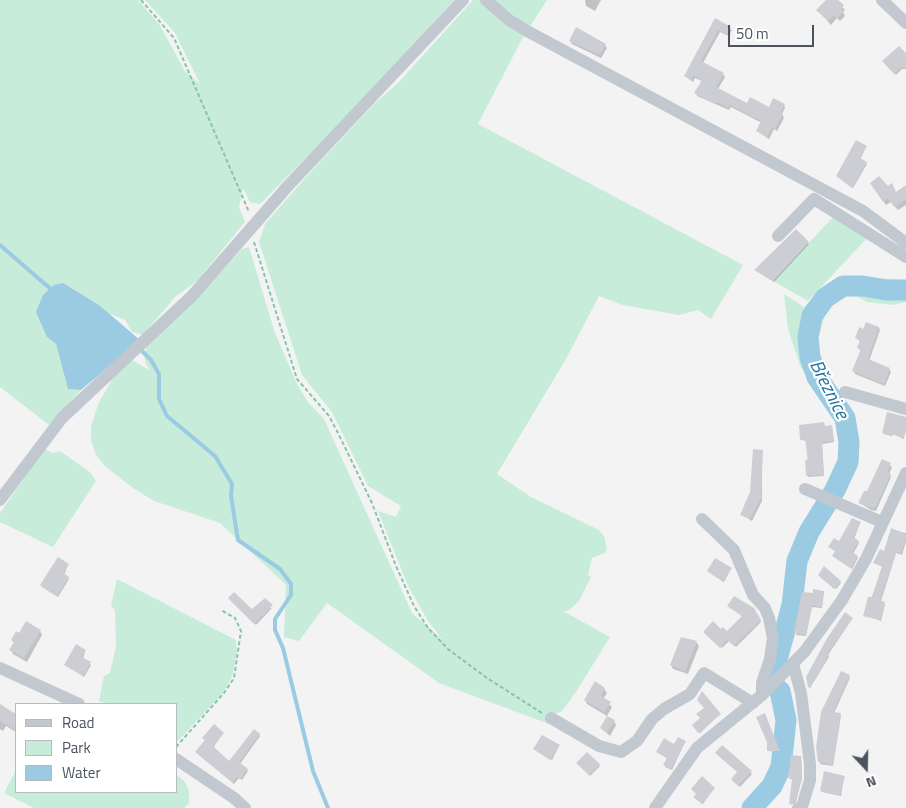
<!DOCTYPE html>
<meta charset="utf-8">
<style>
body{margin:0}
#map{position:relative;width:906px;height:808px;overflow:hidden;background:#f4f3f3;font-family:"Titillium Web",sans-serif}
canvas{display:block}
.legend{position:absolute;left:15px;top:703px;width:162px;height:90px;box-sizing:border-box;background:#fff;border:1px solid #b7babf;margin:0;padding:6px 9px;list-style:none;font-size:15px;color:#4c535e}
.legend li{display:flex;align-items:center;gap:10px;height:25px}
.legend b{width:25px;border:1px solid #b7babf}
.north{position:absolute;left:841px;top:743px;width:50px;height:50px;-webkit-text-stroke:4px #fff;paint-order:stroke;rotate:159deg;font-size:14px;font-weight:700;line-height:20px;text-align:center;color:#4c535e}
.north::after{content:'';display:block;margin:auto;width:18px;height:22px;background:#4c535e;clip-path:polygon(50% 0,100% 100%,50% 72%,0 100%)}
.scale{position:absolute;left:728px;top:25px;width:86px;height:22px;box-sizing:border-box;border:2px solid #4c535e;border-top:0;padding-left:6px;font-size:15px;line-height:18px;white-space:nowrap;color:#4c535e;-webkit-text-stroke:4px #fff;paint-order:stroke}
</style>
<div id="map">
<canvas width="906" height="808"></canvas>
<ul class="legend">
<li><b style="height:6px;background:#c2c8cf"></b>Road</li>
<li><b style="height:14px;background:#c7ecda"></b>Park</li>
<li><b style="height:14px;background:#9acbe3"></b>Water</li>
</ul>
<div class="north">N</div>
<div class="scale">50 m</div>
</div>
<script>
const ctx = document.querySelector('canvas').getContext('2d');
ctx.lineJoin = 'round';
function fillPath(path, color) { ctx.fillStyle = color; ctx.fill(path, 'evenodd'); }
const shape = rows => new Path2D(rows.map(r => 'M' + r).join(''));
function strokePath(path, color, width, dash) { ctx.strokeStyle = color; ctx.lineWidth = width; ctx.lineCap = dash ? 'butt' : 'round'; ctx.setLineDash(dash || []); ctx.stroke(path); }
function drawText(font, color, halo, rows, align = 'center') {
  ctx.font = font + ' "Titillium Web",sans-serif'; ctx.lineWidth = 4.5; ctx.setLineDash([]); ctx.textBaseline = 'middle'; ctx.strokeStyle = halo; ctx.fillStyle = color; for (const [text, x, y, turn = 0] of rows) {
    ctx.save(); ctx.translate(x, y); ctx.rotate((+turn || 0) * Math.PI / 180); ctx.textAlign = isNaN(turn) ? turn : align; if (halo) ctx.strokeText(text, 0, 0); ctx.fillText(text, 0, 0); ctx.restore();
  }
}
fillPath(shape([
 [0,0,138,0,159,24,185,71,200,84,175,33,145,0,454,0,348,116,260,204,250,202,243,188,239,207,245,222,197,281,175,297,143,335,132,332,125,320,108,313,99,305,63,283,47,337,56,344,68,389,81,390,49,425,0,387],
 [473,0,547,0,522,39,478,124,743,265,711,319,698,310,679,315,623,305,599,296,566,359,497,474,531,497,599,530,604,536,607,550,605,553,592,558,588,575,591,577,579,601,568,611,563,611,610,637,576,692,562,711,555,714,549,724,439,683,327,603,299,641,284,637,286,585,220,523,154,501,133,488,106,467,96,455,91,440,91,426,99,402,115,375,132,360,151,371,146,364,144,355,147,346,191,304,242,249,249,247,275,333,298,386,308,402,324,419,412,613,443,640,428,621,408,586,378,511,396,517,401,506,368,486,332,412,302,375,259,242,265,224,315,167,374,104,398,83],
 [834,216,869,236,808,301,773,281],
 [877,278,906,280,906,302,893,305,867,302,847,291,827,307,816,347,822,371,809,376,801,368,788,329,784,294,804,307,822,290,841,280],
 [44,449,53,453,60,451,90,472,96,481,53,547,0,522,0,513],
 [117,579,236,640,237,652,233,673,229,683,222,694,176,743,176,704,108,704,99,701,104,676,110,673,116,646,115,610,111,606],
 [16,770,16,792,176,792,176,774,185,782,189,791,189,803,184,808,34,808,4,793]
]), '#c7ecda');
fillPath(shape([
 [63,283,99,305,140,340,81,390,68,389,56,344,47,337,36,312,43,295,54,285]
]), '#9acbe3');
fillPath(shape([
 [585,0,601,0,595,11,586,6],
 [828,0,836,0,845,10,843,12,845,16,840,21,837,18,831,25,818,10],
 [715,19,732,30,729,36,720,32,703,63,723,74,725,77,718,89,747,105,769,108,784,105,785,108,782,114,784,118,777,131,774,129,769,139,757,131,762,123,731,107,729,110,697,96,696,93,702,81,695,78,693,82,685,76],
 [570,41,605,45,607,48,601,58,572,44],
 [906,55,906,69,902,69,896,75,885,63],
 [866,147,860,160,867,164,853,188,839,177],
 [874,187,896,193,906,187,906,205,898,210,891,202,886,205],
 [808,243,809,244,774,282,755,270],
 [879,328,880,330,869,361,889,369,891,372,885,386,855,374,854,371,861,351,858,348,860,341,856,338,864,330],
 [906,418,904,439,893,434,892,436,884,434,883,433],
 [825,427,832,428,834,442,822,444,824,476,808,477,807,441,801,440],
 [762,451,762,501,752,521,742,515,751,493],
 [883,461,892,467,889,474,891,477,876,511,871,510,860,503,868,492],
 [860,523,854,539,859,543,853,554,858,558,852,569,834,557,836,552,830,547,839,543],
 [892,530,906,533,906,541,902,555,896,553,881,601,885,604,881,621,865,615,883,567,874,563,885,552],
 [68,565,64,575,69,579,58,597,42,587,41,585],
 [731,569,724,582,708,571],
 [820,577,840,581,841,583,836,589],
 [824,592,822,608,812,607,806,636,796,635,814,595],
 [230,600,252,610,272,608,256,625],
 [729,606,753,609,761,622,736,647,729,641,722,648,706,633,721,631,727,633,743,617],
 [852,619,828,655,829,657,810,688,807,678],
 [40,631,42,635,27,662,13,654,11,650,14,643,12,640,19,635],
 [696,642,699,646,688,674,673,669,671,665],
 [85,651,83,659,91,665,84,677,66,665],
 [841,672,850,678,834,713,841,716,833,766,820,764],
 [604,689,607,693,603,699,612,707,607,716,587,704,585,700],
 [2,707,16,715,16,732,6,726,3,731,0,729,0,711],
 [720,714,700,733,694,727,701,719],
 [764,715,779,752,768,751],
 [614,721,616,725,610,736,601,728],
 [223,733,213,748,230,762,259,734,260,736,240,764,248,771,242,780,239,778,234,784,196,752,206,741,204,739],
 [685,742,672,770,665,767,668,759,659,753],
 [559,746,552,760,534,749],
 [722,747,752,774,740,787,733,781,738,773],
 [801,759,802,778,796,802,791,805,793,780,789,778],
 [579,765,599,765,600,766,590,776],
 [844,777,841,796,822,792,821,790],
 [714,788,703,804,696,799]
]), '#0003');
strokePath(shape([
 [0,245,53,291],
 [139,348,151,360,159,374,159,399,167,416,215,456,232,484,231,496,238,540,280,569,291,584,291,595,275,619,275,630,283,648,313,771,328,808]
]), '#9acbe3', 4);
strokePath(shape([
 [775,677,775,667,792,605,797,561,809,532,835,490,848,462,849,442,845,418,817,377,810,357,808,337,812,316,825,298,843,286,863,286,886,290,906,290],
 [752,808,772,786,781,767,786,720,780,691]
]), '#9acbe3', 21);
fillPath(shape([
 [826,0,838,0,844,5,841,8,844,11,837,18,834,15,828,21,816,10],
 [715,18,731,27,727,34,718,30,701,61,724,73,716,87,747,103,750,97,769,107,773,98,785,104,780,113,783,114,775,129,772,127,767,137,756,131,761,121,730,105,728,108,717,102,715,104,694,93,702,80,694,76,691,80,684,76],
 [576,27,606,44,599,55,569,41],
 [899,46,906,53,906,68,901,68,894,74,882,61],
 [856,140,867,146,860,158,867,162,852,188,836,176],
 [879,176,888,186,892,183,896,192,906,185,906,199,894,207,888,198,883,202,870,183],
 [796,229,809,242,773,281,754,270],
 [866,322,879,327,868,359,890,368,884,384,852,371,861,349,857,348,860,340,855,338,859,327,863,329],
 [887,412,906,417,906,432,903,438,892,434,892,435,882,433],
 [824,422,825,426,832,425,834,441,822,442,824,475,806,476,805,460,808,460,805,439,800,440,799,425],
 [753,449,763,450,761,498,750,519,740,515,750,492],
 [882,459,891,463,887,472,891,474,875,508,869,507,858,503,864,491,867,491],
 [852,518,861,522,853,537,859,541,852,552,858,556,851,568,832,556,835,551,828,547,834,538,839,541],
 [891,528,906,534,906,538,901,554,896,552,880,600,885,602,880,620,863,616,868,597,872,597,882,566,873,563,880,549,884,551],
 [58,557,69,564,63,573,69,577,57,596,40,585],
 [715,558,732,568,723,582,707,571],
 [824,566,841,581,834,589,818,575],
 [813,589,824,591,822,607,812,605,806,635,794,633,802,592,813,593],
 [234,592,252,609,265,598,273,605,254,624,228,598],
 [734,596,754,608,761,620,734,646,727,640,720,648,703,632,713,621,721,629,723,627,727,631,742,616,727,606],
 [845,612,853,618,827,654,829,655,810,688,808,687,806,677,826,640],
 [26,621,41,630,24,658,9,650,14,642,11,640,16,631,19,633],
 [681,637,697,641,685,671,670,665],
 [76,644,86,650,82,657,91,662,83,676,64,665],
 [841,671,850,675,833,712,841,713,833,765,818,762,816,747,821,712],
 [595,681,605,688,601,696,611,702,604,712,584,700],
 [702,691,721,714,698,733,692,725,700,718,696,714,704,708,697,700],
 [0,704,16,714,16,730,0,721],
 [765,713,780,751,767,751,767,742,756,717],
 [607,716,615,720,607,733,600,728],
 [214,724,224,733,213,746,229,761,254,729,260,734,239,762,248,769,240,779,237,777,233,783,195,752,205,740,202,738],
 [542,735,560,745,550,760,533,749],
 [678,737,686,741,671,769,663,765,667,758,656,752,664,738,674,744],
 [722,745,752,771,738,786,731,779,737,772,715,753],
 [587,752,600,764,589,775,576,763],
 [791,755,801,756,802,765,801,781,796,800,791,804,789,804,792,779,788,778],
 [824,771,845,776,840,795,820,791],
 [702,776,715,788,702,804,693,797,696,794,691,789]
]), '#cdced4');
strokePath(shape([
 [141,0,174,38,249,212],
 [254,242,297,379,329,416,337,431,372,503,396,566,414,606,428,628,448,649,487,678,542,713],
 [176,747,224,693,234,678,241,631,235,618,221,610]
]), '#83c6ad', 2, [4, 2.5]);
strokePath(shape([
 [486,0,509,20,527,31,863,211,906,243],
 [882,0,906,23],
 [778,236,814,199,906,257],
 [845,392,906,409],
 [805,489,882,522],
 [0,500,62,418,192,296,287,187,463,0],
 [702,519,734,550,753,595,765,608,769,618,773,638,770,659,762,683,762,695],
 [793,664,801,693,810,764,810,780,802,807,798,808],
 [0,668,79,704],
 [551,718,599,746,621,752,637,741,652,719,664,709,690,694,704,673,753,703],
 [176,759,234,798,245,808],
 [655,808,697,748,762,695,805,651,842,600,866,559,906,473]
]), '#c2c8cf', 12);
drawText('italic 19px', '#1e759f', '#fff', [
 ["Březnice",828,390,63]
]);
</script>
